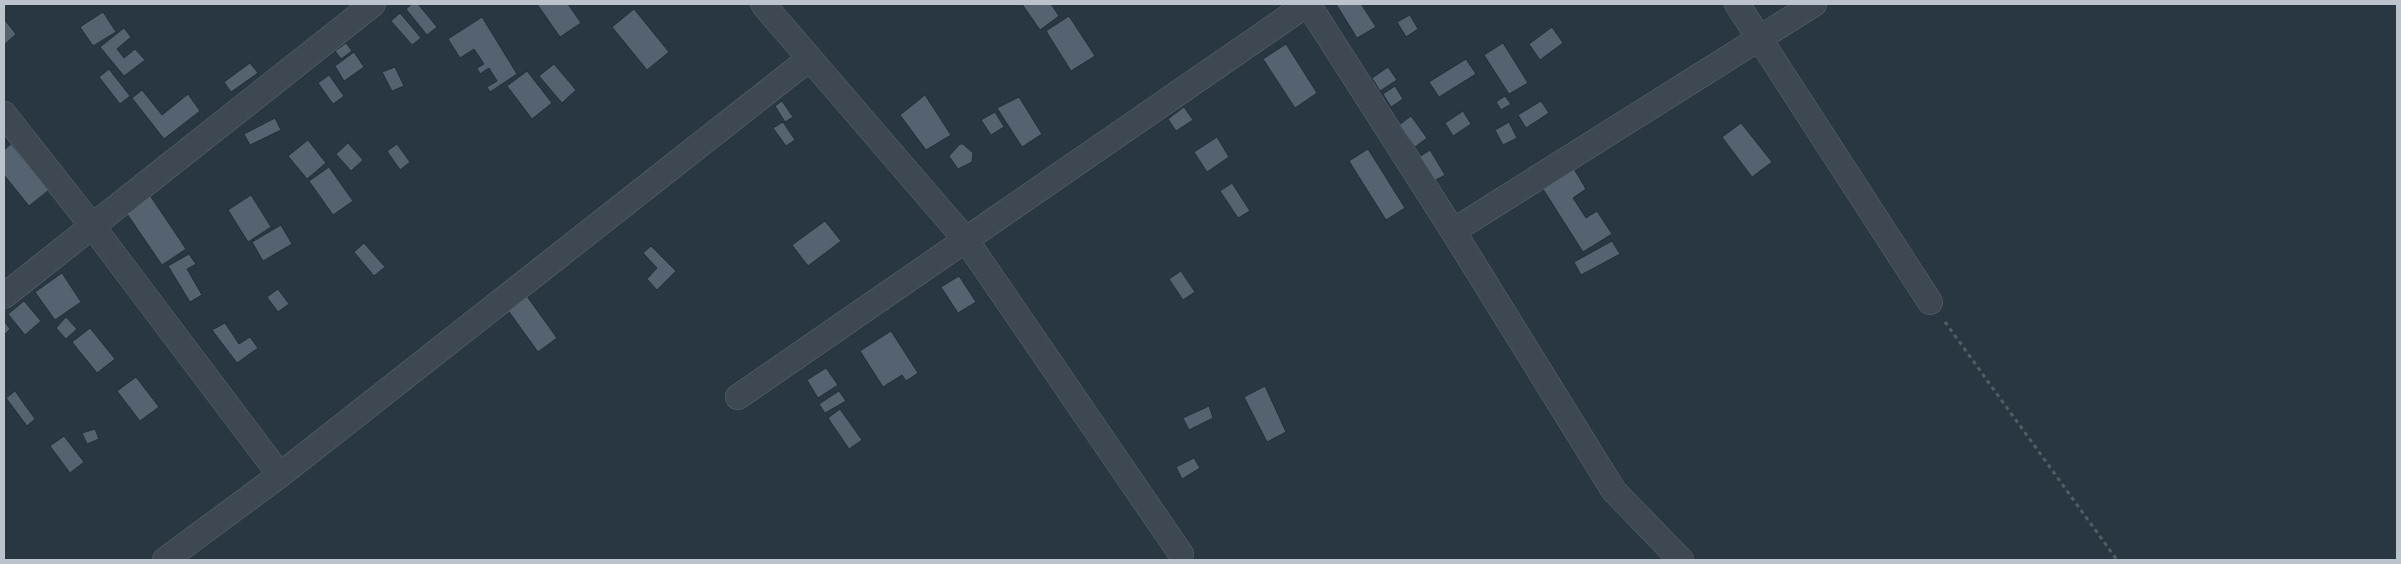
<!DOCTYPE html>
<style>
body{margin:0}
#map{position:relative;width:2401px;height:564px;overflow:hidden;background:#293742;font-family:"IBM Plex Sans",sans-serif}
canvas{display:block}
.frame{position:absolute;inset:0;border:5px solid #bbc3cc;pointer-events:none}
</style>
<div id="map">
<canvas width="2401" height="564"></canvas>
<div class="frame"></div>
</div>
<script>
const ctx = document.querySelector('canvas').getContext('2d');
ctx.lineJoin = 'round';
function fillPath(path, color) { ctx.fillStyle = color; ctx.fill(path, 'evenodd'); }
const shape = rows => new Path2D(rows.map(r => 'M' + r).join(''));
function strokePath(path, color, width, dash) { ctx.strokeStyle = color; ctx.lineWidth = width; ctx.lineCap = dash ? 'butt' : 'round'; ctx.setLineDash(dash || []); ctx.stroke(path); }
const building = shape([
 [412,4,418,4,437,27,427,35,406,9,412,4],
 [537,4,568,4,581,23,560,37,537,4],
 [1022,4,1051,4,1059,16,1040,30,1022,4],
 [1336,4,1361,4,1376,27,1357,38,1336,4],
 [634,9,669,52,647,70,612,27,634,9],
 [103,12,116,32,93,46,80,27,103,12],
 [400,13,421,38,412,45,391,21,400,13],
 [1410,15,1418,29,1406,37,1397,22,1410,15],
 [1069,16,1095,56,1071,71,1046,31,1069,16],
 [482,17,517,74,490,92,487,87,497,81,489,68,480,74,477,68,484,64,474,49,460,58,448,39,482,17],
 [4,19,16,34,4,45,4,19],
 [1552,27,1563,43,1540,60,1529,44,1552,27],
 [124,28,131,37,117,49,124,58,135,49,145,60,124,76,100,47,124,28],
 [346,43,352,51,341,59,335,51,346,43],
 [1503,43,1528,83,1509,94,1484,55,1503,43],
 [1286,44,1317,93,1295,108,1263,59,1286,44],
 [354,52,364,67,344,81,335,66,354,52],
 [1466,59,1476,74,1439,97,1429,82,1466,59],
 [250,63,258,73,231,92,224,82,250,63],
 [554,64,576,90,562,103,539,76,554,64],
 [395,67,404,86,392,91,382,72,395,67],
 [1388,67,1397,80,1380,91,1372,78,1388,67],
 [109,69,130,96,120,104,99,77,109,69],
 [527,71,552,103,532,119,507,86,527,71],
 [329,75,344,96,333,104,318,83,329,75],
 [1395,86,1403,99,1391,107,1383,94,1395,86],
 [142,90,162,115,188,94,200,111,164,139,132,98,142,90],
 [925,95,951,135,926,150,900,115,925,95],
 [1505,96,1511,104,1501,110,1496,102,1505,96],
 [1019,97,1042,134,1022,147,997,108,1019,97],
 [782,101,793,117,785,122,775,106,782,101],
 [1541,101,1549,113,1526,128,1518,115,1541,101],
 [1184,107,1193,120,1176,131,1168,119,1184,107],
 [1463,111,1471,124,1453,136,1445,123,1463,111],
 [995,112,1004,127,991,135,981,120,995,112],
 [1411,116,1427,138,1415,147,1399,125,1411,116],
 [275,118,281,130,250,145,244,134,275,118],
 [783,122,795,140,786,146,773,128,783,122],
 [1509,122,1517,138,1503,145,1495,130,1509,122],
 [1741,123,1772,162,1752,177,1722,137,1741,123],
 [1217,137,1229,157,1207,172,1194,152,1217,137],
 [308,140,326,163,307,179,288,156,308,140],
 [348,143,363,160,351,171,336,154,348,143],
 [11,144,49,190,29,206,4,175,4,150,11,144],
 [397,144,410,162,400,170,387,151,397,144],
 [960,144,963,144,973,153,972,162,958,169,949,156,960,144],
 [1368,149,1405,208,1386,220,1349,161,1368,149],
 [1430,150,1445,175,1434,181,1419,157,1430,150],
 [329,167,353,201,333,215,309,181,329,167],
 [1574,169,1586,189,1573,198,1586,218,1597,211,1612,234,1583,252,1543,189,1574,169],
 [1232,183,1250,211,1238,218,1220,191,1232,183],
 [147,191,186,249,162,265,123,208,147,191],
 [251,195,271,227,248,242,228,210,251,195],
 [825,221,841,241,808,266,792,245,825,221],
 [281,225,292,244,263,261,252,242,281,225],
 [1612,241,1620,254,1581,275,1574,262,1612,241],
 [364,243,385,267,374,276,354,252,364,243],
 [651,246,676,271,657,290,647,279,657,268,643,253,651,246],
 [189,254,196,264,187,269,202,295,190,302,168,266,189,254],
 [1181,271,1195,292,1183,300,1169,279,1181,271],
 [62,273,81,302,55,320,35,292,62,273],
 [959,276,976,302,958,313,941,287,959,276],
 [278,289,289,304,278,312,267,297,278,289],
 [526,295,557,338,538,352,507,309,526,295],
 [24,301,41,321,25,335,8,314,24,301],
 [66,317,77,329,66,339,56,328,66,317],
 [4,321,10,329,4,335,4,321],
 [225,323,239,344,250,337,258,348,237,363,212,330,225,323],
 [90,328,115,359,97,373,72,342,90,328],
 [891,331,918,373,906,381,902,375,883,387,860,351,891,331],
 [826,368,838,385,818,398,807,380,826,368],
 [136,377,159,407,140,421,117,391,136,377],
 [1265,386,1286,432,1267,442,1244,397,1265,386],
 [15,391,35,419,27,426,6,398,15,391],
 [839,391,846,401,825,413,819,404,839,391],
 [1209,406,1213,418,1189,430,1183,418,1209,406],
 [840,409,862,440,849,449,828,418,840,409],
 [95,429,99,439,87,444,82,433,95,429],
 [64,436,84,462,70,473,50,446,64,436],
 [1194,458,1200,468,1182,479,1176,467,1194,458]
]);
fillPath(building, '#55626f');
strokePath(building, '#242f3a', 1);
const minor = shape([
 [763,4,966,240,1181,554],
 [1308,4,1453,231,1614,491,1681,560],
 [1737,4,1930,302],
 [4,114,93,227,280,475],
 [1453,231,1814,4],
 [4,296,373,4],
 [738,397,1307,4],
 [165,560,280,475,809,59]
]);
strokePath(minor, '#5c6670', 26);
strokePath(shape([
 [1945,322,2117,560]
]), '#4c6162', 3, [4, 4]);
strokePath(minor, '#3d4852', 25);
</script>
